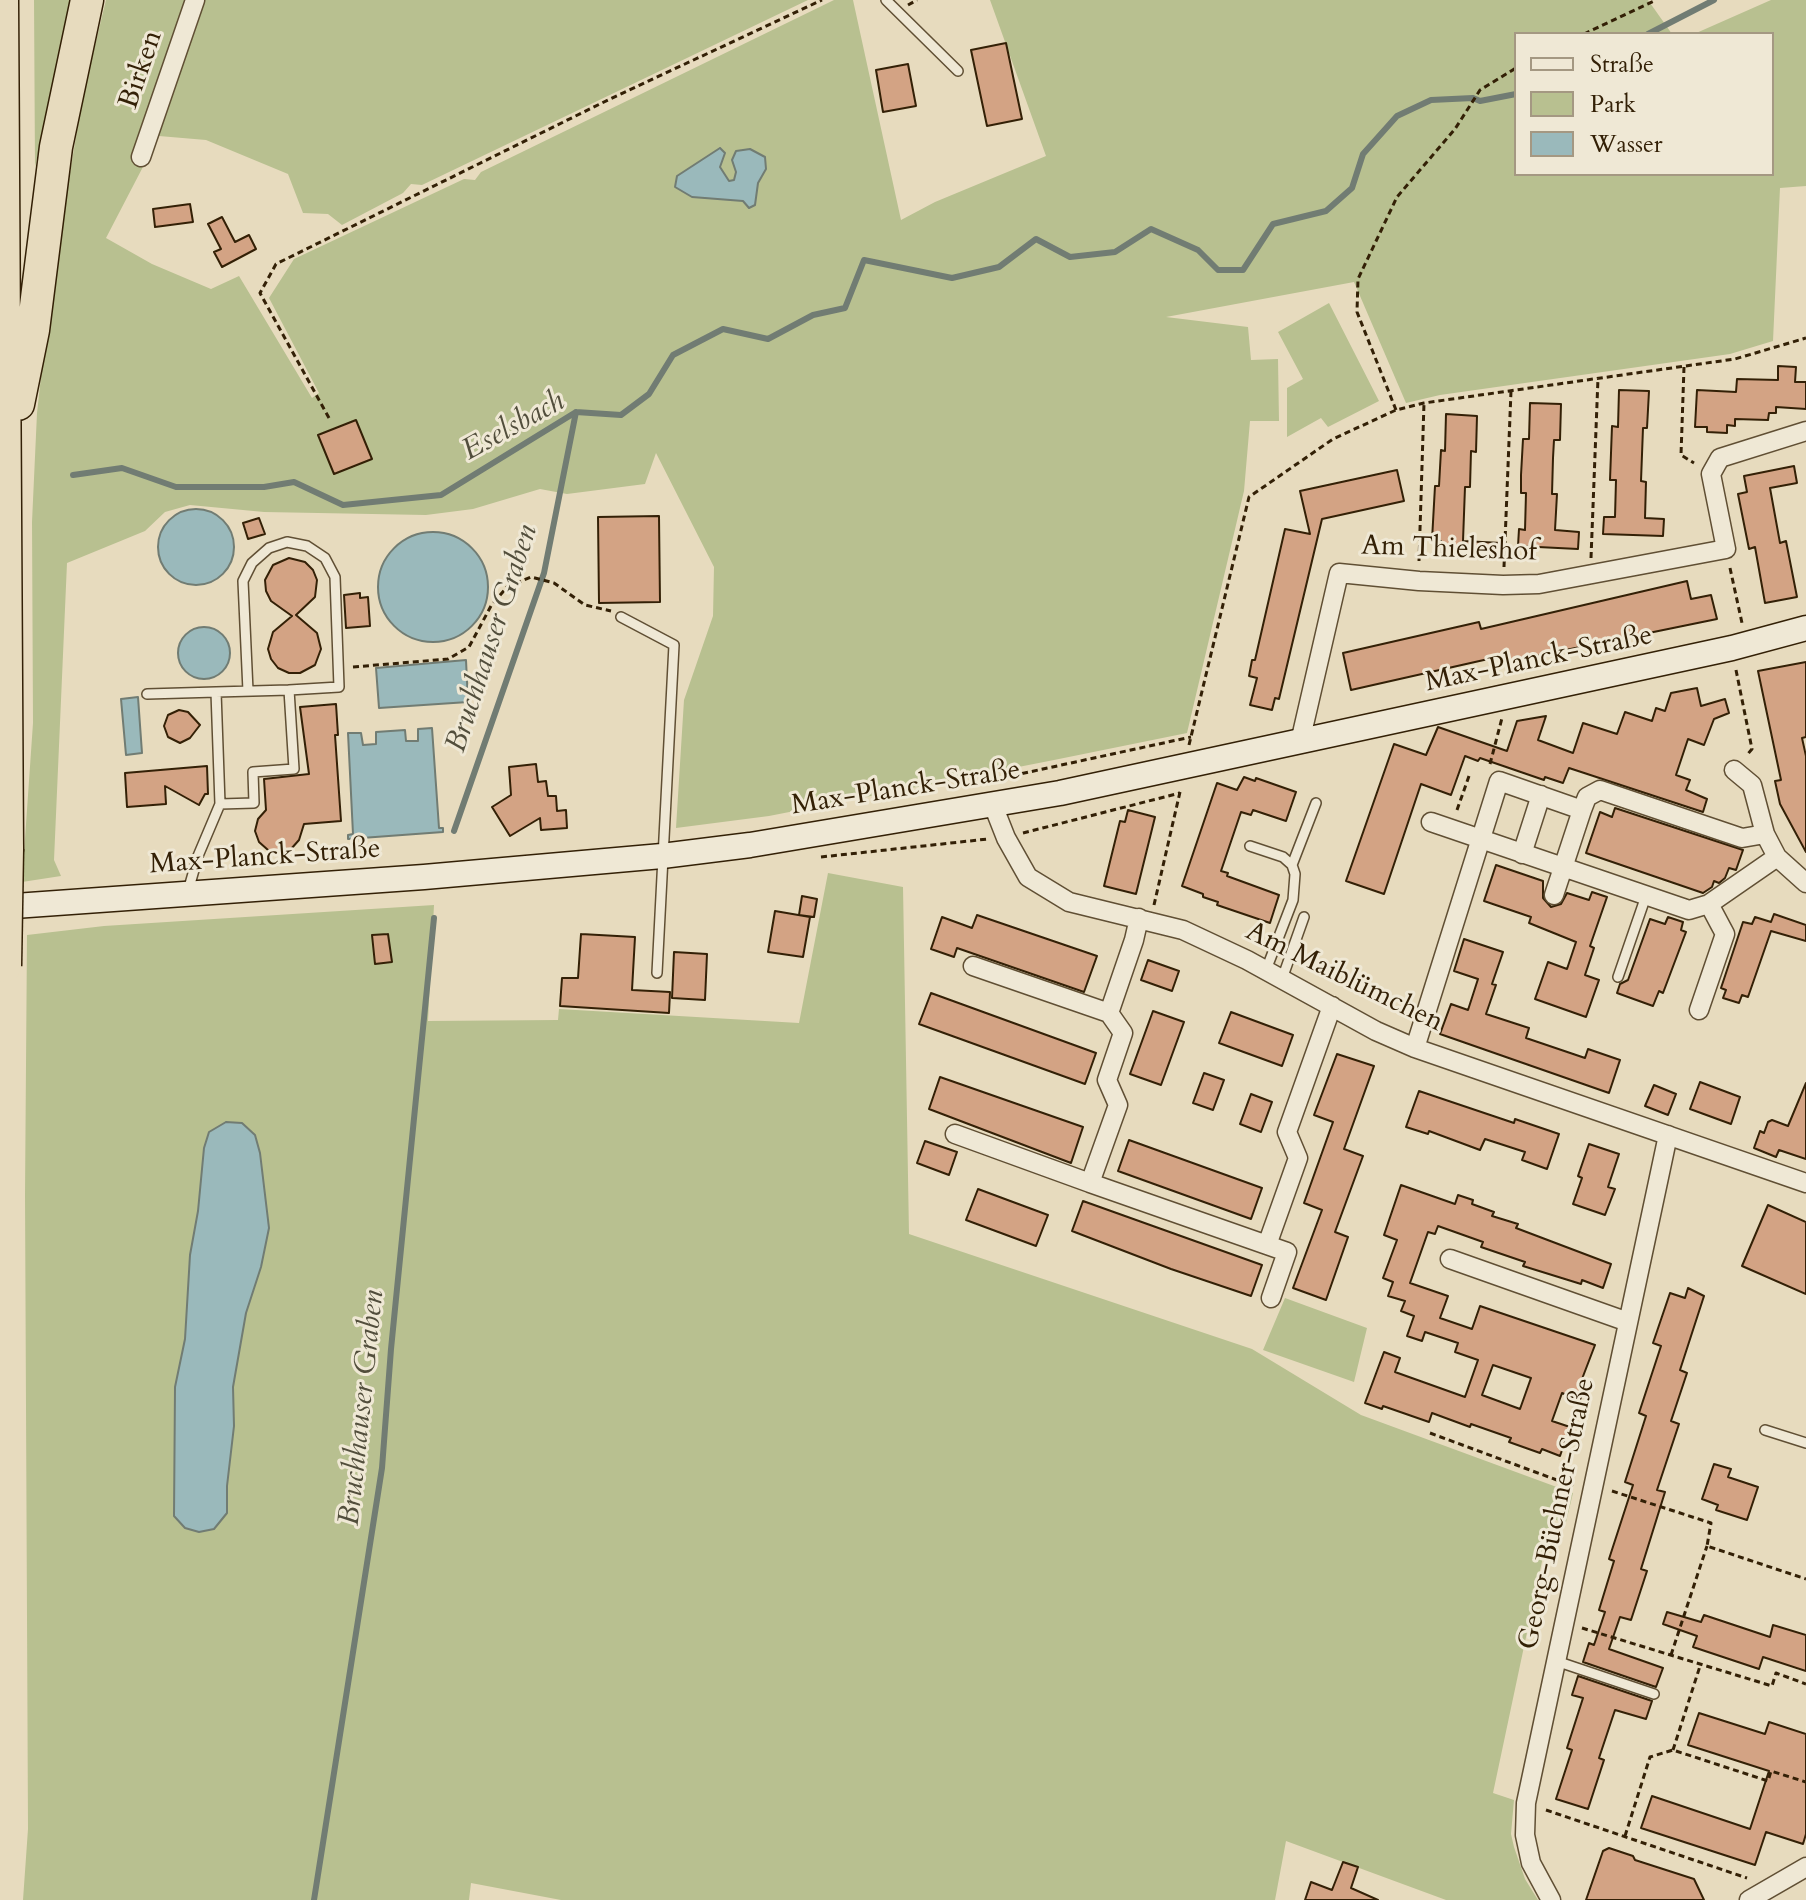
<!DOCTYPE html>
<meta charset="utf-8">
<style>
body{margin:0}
#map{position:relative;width:1806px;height:1900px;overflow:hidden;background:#e7dbbe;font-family:Cardo,serif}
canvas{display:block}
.legend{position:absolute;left:1514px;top:32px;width:260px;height:144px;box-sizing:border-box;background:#efe8d5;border:2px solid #a49882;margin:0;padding:10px 14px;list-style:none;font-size:24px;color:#332006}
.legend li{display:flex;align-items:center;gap:16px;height:40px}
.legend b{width:40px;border:2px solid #a49882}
</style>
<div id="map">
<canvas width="1806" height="1900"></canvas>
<ul class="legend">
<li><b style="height:10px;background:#efe8d5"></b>Straße</li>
<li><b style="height:22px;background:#b8c090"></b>Park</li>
<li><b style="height:22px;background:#9ab9bb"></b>Wasser</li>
</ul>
</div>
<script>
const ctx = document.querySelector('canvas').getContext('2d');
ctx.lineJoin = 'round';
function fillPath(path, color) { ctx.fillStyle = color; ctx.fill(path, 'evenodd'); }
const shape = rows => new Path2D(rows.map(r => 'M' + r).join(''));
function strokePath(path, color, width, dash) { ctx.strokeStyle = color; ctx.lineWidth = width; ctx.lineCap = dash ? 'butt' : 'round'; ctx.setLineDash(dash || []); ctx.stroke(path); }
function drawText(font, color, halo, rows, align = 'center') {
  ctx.font = font + ' Cardo,serif'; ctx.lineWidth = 6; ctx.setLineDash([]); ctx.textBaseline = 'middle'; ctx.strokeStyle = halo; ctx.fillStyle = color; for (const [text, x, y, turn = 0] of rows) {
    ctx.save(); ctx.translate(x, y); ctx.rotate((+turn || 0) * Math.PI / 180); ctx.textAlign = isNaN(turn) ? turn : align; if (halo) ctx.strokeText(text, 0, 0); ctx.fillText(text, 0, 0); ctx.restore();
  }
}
fillPath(shape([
 [34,0,71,0,35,167],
 [106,0,808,0,422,185,411,184,403,193,342,225,328,214,303,213,288,174,206,140,159,136,106,238,152,264,211,289,239,276,312,398,319,393,269,298,294,259,464,179,475,180,481,172,834,0,853,0,901,220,935,202,1046,156,990,0,1648,0,1672,34,1516,34,1516,174,1772,174,1772,34,1694,34,1771,0,1806,0,1806,186,1780,188,1773,341,1730,354,1440,395,1406,403,1354,282,1166,317,1248,327,1251,360,1278,359,1279,421,1250,421,1244,491,1187,733,1054,760,769,816,676,828,684,700,713,616,714,567,656,453,645,484,567,494,540,489,473,509,426,515,264,512,190,505,165,512,145,531,67,563,54,860,61,876,22,882,33,723,32,522,37,413,51,286,83,95],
 [356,420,372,459,334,474,318,436],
 [1329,303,1379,401,1328,427,1321,418,1287,437,1287,388,1303,379,1278,332],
 [828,873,903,887,909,1234,1252,1349,1361,1415,1573,1493,1566,1522,1551,1519,1493,1793,1514,1800,1511,1834,1514,1847,1525,1879,1538,1900,1446,1900,1286,1841,1275,1900,561,1900,471,1883,469,1900,23,1900,28,1829,25,1195,27,935,104,926,434,905,428,1021,558,1020,559,1009,799,1023],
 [1285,1298,1367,1328,1354,1382,1263,1350]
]), '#b8c090');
const water = shape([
 [720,148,725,153,720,167,729,181,734,180,736,172,732,160,736,151,750,149,765,157,766,169,758,183,755,205,749,208,743,201,692,197,675,187,677,176,720,148],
 '158 547a38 38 0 1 1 76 0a38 38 0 1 1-76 0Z',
 '378 587a55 55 0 1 1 110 0a55 55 0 1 1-110 0Z',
 '178 653a26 26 0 1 1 52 0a26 26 0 1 1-52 0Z',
 [466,660,468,702,379,708,376,668,466,660],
 [138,697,142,753,126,755,121,699,138,697],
 [432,728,439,828,443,828,443,832,348,839,348,835,353,834,348,733,361,733,363,745,376,744,376,732,405,730,406,741,418,741,418,729,432,728],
 [226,1122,242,1123,255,1135,260,1153,269,1228,261,1267,246,1313,233,1387,234,1426,227,1486,227,1513,214,1529,199,1532,185,1528,174,1516,175,1387,185,1339,190,1255,198,1211,204,1148,209,1132,226,1122]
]);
fillPath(water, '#9ab9bb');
strokePath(water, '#717c73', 2);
strokePath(shape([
 [1648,34,1714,0],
 [73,475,122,468,176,487,264,487,294,482,343,505,441,495,576,412,621,415,649,394,673,355,723,329,768,339,813,315,845,308,864,260,952,278,999,267,1036,239,1070,257,1115,252,1151,229,1198,250,1218,270,1243,270,1273,224,1326,211,1352,188,1363,154,1397,116,1431,100,1473,98,1480,101,1516,94],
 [454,831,544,573,576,412],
 [314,1900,382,1468,391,1349,434,918]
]), '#717c73', 6);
const building = shape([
 [1006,43,1022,119,987,126,971,50,1006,43],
 [908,64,916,106,883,112,876,70,908,64],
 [190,204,193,222,155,227,153,209,190,204],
 [222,217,235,242,249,235,256,249,222,267,214,252,221,249,208,224,222,217],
 [1778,366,1796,367,1795,382,1806,382,1806,409,1776,407,1776,413,1769,413,1768,420,1735,419,1735,426,1727,425,1727,433,1707,432,1707,427,1695,427,1697,390,1736,392,1737,379,1778,380,1778,366],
 [1619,390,1649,391,1647,428,1643,428,1641,481,1646,482,1645,518,1664,519,1663,536,1603,534,1604,517,1615,517,1616,480,1610,480,1612,426,1618,427,1619,390],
 [1530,403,1561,404,1560,440,1554,440,1553,458,1552,494,1557,494,1555,530,1579,532,1578,549,1518,546,1519,529,1525,530,1526,493,1521,493,1521,475,1523,439,1529,439,1530,403],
 [1446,414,1477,416,1476,452,1471,451,1470,487,1465,487,1463,541,1501,543,1500,559,1440,557,1441,541,1432,540,1435,486,1439,486,1441,450,1445,451,1446,414],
 [356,420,372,459,334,474,318,435,356,420],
 [1794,466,1797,483,1770,488,1780,543,1786,541,1797,597,1765,603,1755,547,1749,549,1738,494,1747,492,1744,476,1794,466],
 [1397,470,1404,501,1322,519,1279,699,1275,698,1272,710,1250,705,1257,678,1249,676,1252,660,1255,660,1285,529,1310,534,1300,491,1397,470],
 [659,516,660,602,599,603,598,517,659,516],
 [259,518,265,534,248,539,243,523,259,518],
 [289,558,305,562,313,570,317,580,315,597,296,615,317,633,321,649,315,665,300,673,289,673,278,668,271,659,268,649,273,632,292,616,271,601,266,591,265,580,273,565,289,558],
 [1687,581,1691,599,1711,595,1717,619,1507,662,1506,655,1351,690,1343,653,1479,622,1481,629,1687,581],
 [360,593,360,598,368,597,370,626,346,628,344,595,360,593],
 [1806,662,1806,737,1802,738,1806,756,1806,852,1780,804,1775,781,1781,780,1758,671,1806,662],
 [1697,688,1701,706,1725,699,1729,713,1714,719,1704,745,1688,739,1676,775,1690,780,1686,790,1707,799,1703,812,1569,768,1563,783,1545,777,1544,780,1480,758,1478,761,1465,756,1451,795,1421,784,1384,894,1346,881,1394,744,1426,755,1438,727,1507,751,1517,721,1546,716,1538,740,1573,753,1583,723,1617,734,1625,712,1652,721,1656,708,1665,711,1671,693,1697,688],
 [336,704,338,735,335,735,341,821,304,824,299,840,291,849,280,853,268,850,259,842,255,831,258,819,266,810,264,779,309,774,300,707,336,704],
 [179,710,188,712,200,725,190,738,180,743,168,737,164,726,168,715,179,710],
 [536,764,538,782,546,781,548,796,556,796,557,811,566,810,567,828,541,830,540,818,510,836,492,807,511,795,509,767,536,764],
 [207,766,208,794,205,794,199,805,165,786,166,804,127,807,125,773,207,766],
 [1244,777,1255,781,1256,778,1296,792,1286,821,1253,810,1251,815,1241,812,1221,871,1228,873,1227,876,1279,895,1270,923,1217,905,1218,902,1203,897,1203,894,1182,886,1217,783,1237,790,1244,777],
 [1615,808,1743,850,1736,870,1729,868,1725,878,1719,883,1714,881,1712,887,1703,893,1586,853,1600,812,1612,817,1615,808],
 [1128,810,1155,817,1136,894,1104,886,1120,821,1125,822,1128,810],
 [1496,865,1543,881,1543,898,1551,907,1561,904,1567,893,1589,900,1592,892,1607,897,1590,946,1594,948,1585,975,1599,980,1586,1017,1535,999,1548,962,1567,969,1576,942,1529,923,1531,917,1484,901,1496,865],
 [802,896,817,899,814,917,799,915,802,896],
 [775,911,810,917,803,957,768,952,775,911],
 [1774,914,1806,925,1806,941,1771,931,1748,997,1742,995,1739,1003,1723,998,1726,990,1721,988,1743,922,1752,924,1755,917,1771,922,1774,914],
 [977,915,1097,956,1084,992,957,948,954,957,931,949,942,917,972,928,977,915],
 [1668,917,1683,922,1681,930,1686,932,1663,993,1659,991,1653,1006,1617,993,1620,984,1628,980,1650,919,1665,924,1668,917],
 [388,934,392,962,375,964,372,935,388,934],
 [581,934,635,937,632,990,670,992,669,1013,560,1006,562,978,578,978,581,934],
 [1464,939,1503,952,1492,984,1496,985,1486,1014,1529,1028,1526,1038,1585,1058,1588,1049,1620,1060,1609,1093,1440,1034,1451,1004,1468,1010,1478,979,1454,971,1464,939],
 [674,952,707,954,705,1000,672,998,674,952],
 [1148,960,1179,971,1172,991,1141,980,1148,960],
 [931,993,1096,1053,1085,1084,919,1024,931,993],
 [1153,1011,1184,1022,1161,1085,1130,1074,1153,1011],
 [1231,1012,1293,1035,1282,1066,1219,1043,1231,1012],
 [1337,1054,1374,1066,1344,1149,1363,1156,1335,1232,1348,1237,1326,1300,1293,1288,1322,1210,1304,1203,1333,1122,1314,1115,1337,1054],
 [1204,1073,1224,1080,1213,1110,1193,1103,1204,1073],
 [940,1077,1083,1127,1071,1163,929,1109,940,1077],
 [1700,1082,1740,1097,1731,1124,1690,1109,1700,1082],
 [1806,1083,1806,1159,1779,1150,1776,1157,1754,1148,1760,1131,1764,1133,1768,1122,1772,1120,1788,1126,1806,1083],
 [1654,1085,1676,1094,1668,1115,1645,1106,1654,1085],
 [1419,1091,1514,1123,1515,1119,1559,1134,1547,1169,1522,1160,1525,1152,1485,1139,1480,1150,1429,1131,1428,1134,1406,1127,1419,1091],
 [1251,1094,1272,1102,1261,1132,1240,1124,1251,1094],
 [1129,1140,1262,1188,1251,1219,1118,1171,1129,1140],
 [925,1141,957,1152,949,1175,917,1163,925,1141],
 [1589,1144,1619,1154,1608,1187,1615,1189,1605,1215,1573,1204,1582,1178,1578,1176,1589,1144],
 [1401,1185,1455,1204,1458,1195,1473,1200,1472,1204,1494,1212,1492,1216,1518,1224,1516,1228,1611,1264,1603,1288,1582,1280,1581,1284,1523,1266,1525,1262,1481,1247,1483,1242,1438,1226,1435,1234,1428,1232,1410,1283,1448,1296,1440,1318,1472,1329,1480,1306,1595,1345,1582,1379,1587,1380,1580,1400,1562,1393,1552,1421,1570,1427,1560,1456,1542,1449,1540,1453,1509,1442,1511,1438,1471,1424,1470,1427,1432,1413,1429,1422,1383,1406,1382,1409,1365,1403,1384,1352,1400,1358,1395,1372,1465,1397,1478,1360,1455,1352,1458,1343,1425,1332,1422,1341,1407,1336,1414,1316,1401,1311,1405,1301,1388,1296,1393,1282,1383,1278,1397,1240,1384,1235,1401,1185],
 [1493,1365,1531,1378,1520,1409,1482,1395,1493,1365],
 [978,1189,1048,1215,1036,1246,966,1220,978,1189],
 [1083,1201,1262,1265,1251,1296,1171,1269,1072,1231,1083,1201],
 [1768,1205,1806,1222,1806,1294,1742,1266,1768,1205],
 [1688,1288,1704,1296,1680,1370,1687,1373,1671,1421,1679,1424,1657,1490,1665,1492,1641,1569,1647,1571,1631,1620,1620,1617,1609,1649,1663,1668,1656,1687,1583,1662,1589,1643,1594,1645,1605,1612,1599,1610,1614,1561,1609,1559,1633,1485,1625,1482,1646,1416,1639,1413,1661,1346,1653,1343,1670,1293,1685,1298,1688,1288],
 [1714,1464,1731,1469,1728,1477,1758,1487,1747,1520,1716,1510,1718,1505,1702,1499,1714,1464],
 [1667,1612,1701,1622,1704,1615,1770,1637,1773,1625,1806,1635,1806,1671,1763,1657,1759,1669,1693,1647,1697,1636,1663,1624,1667,1612],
 [1578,1676,1652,1701,1646,1719,1615,1710,1599,1758,1604,1760,1588,1809,1556,1799,1572,1750,1567,1748,1583,1698,1572,1695,1578,1676],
 [1699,1713,1765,1734,1769,1722,1806,1734,1806,1834,1803,1844,1766,1832,1755,1865,1641,1828,1652,1796,1750,1829,1769,1771,1688,1745,1699,1713],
 [1609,1848,1633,1856,1635,1860,1694,1879,1704,1900,1586,1900,1603,1851,1609,1848],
 [1343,1862,1358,1867,1351,1888,1378,1900,1305,1900,1311,1882,1332,1890,1343,1862]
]);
fillPath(building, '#d3a384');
strokePath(building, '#332006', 2);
const lane = shape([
 [886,0,958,71],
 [621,617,674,645,657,973],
 [216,692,289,690,339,687,335,577,325,558,307,546,287,542,269,548,252,563,243,581,248,691],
 [147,694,216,692,220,804,198,856,188,891],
 [220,804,254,803,253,772,294,769,289,690],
 [1250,846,1283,857,1292,865,1295,874,1293,900,1266,970],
 [1292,865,1316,803],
 [1618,977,1646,896],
 [1282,979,1304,917],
 [1765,1430,1806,1443],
 [1556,1661,1654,1694]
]);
const street = shape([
 [141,157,195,0],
 [1300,742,1339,573,1419,581,1503,585,1539,584,1726,549,1711,474,1720,458,1806,431],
 [1734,770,1752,785,1765,834,1777,857,1806,883],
 [993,805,1006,838,1028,877,1069,902,1183,930,1247,960,1376,1031,1415,1048,1806,1183],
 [1582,810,1587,797,1600,790,1742,838,1765,834],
 [1431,822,1689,910,1709,904,1777,857],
 [1522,854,1541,795],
 [1139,918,1134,940,1109,1013,1123,1033,1107,1080,1118,1105,1090,1183,1267,1245,1298,1158,1287,1132,1332,1006],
 [973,966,1109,1013],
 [1699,1010,1725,934,1709,904],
 [1415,1048,1499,781,1582,810,1554,895],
 [955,1134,1090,1183],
 [1267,1245,1287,1252,1271,1298],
 [1450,1259,1628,1322],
 [1551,1900,1531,1863,1525,1835,1526,1803,1668,1135],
 [1749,1900,1806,1867]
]);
const secondary = shape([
 [0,907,424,877,662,856,750,845,1060,793,1732,648,1806,628]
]);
const highway = shape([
 [2,0,7,849],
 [18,404,33,330,56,147,87,0]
]);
strokePath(lane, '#604f34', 12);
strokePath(street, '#604f34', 21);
strokePath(secondary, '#332006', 27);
strokePath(highway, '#332006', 35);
strokePath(shape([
 [908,5,917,0],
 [1584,34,1656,0],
 [1684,367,1681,455,1694,463],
 [1396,410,1357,312,1358,279,1397,197,1455,129,1480,90,1516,68],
 [329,418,260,293,276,264,610,99,822,0],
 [1591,558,1598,378],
 [1419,561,1424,403],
 [1504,567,1511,391],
 [1730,568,1742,623],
 [353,667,448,659,469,647,491,606,507,587,531,577,554,583,585,605,611,611],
 [1736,670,1752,749,1747,755],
 [1189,745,1249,497,1333,439,1396,410,1424,403,1735,359,1806,338],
 [1490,764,1502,718],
 [983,782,1191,737],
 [1457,810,1469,776],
 [1023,833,1180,793],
 [821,857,988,839],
 [1154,905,1180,792],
 [1430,1433,1573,1486],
 [1612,1491,1711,1523,1707,1546,1806,1579],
 [1582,1628,1772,1686,1776,1673,1806,1684],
 [1671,1655,1707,1546],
 [1673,1750,1701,1663],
 [1546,1810,1747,1878],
 [1625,1836,1650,1757,1673,1750,1768,1781,1771,1771,1806,1782]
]), '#332006', 3, [6, 4]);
strokePath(lane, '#efe8d5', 9);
strokePath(street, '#efe8d5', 18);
strokePath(secondary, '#efe8d5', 24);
strokePath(highway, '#e7dbbe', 32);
const highwayBridge = shape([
 [5,966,7,849]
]);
strokePath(highwayBridge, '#332006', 35, []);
strokePath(highwayBridge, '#e7dbbe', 32);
drawText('28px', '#332006', '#efe8d5', [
 ["Birken",142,70,-71],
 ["Am Thieleshof",1449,550,2],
 ["Max-Planck-Straße",1539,660,-12],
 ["Max-Planck-Straße",906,789,-9],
 ["Max-Planck-Straße",265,858,-4],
 ["Am Maiblümchen",1344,978,26],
 ["Georg-Büchner-Straße",1558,1514,-78]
]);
drawText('italic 30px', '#524e3c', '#efe8d5', [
 ["Eselsbach",514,427,-29],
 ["Bruchhauser Graben",493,639,-72],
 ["Bruchhauser Graben",363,1408,-84]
]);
</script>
